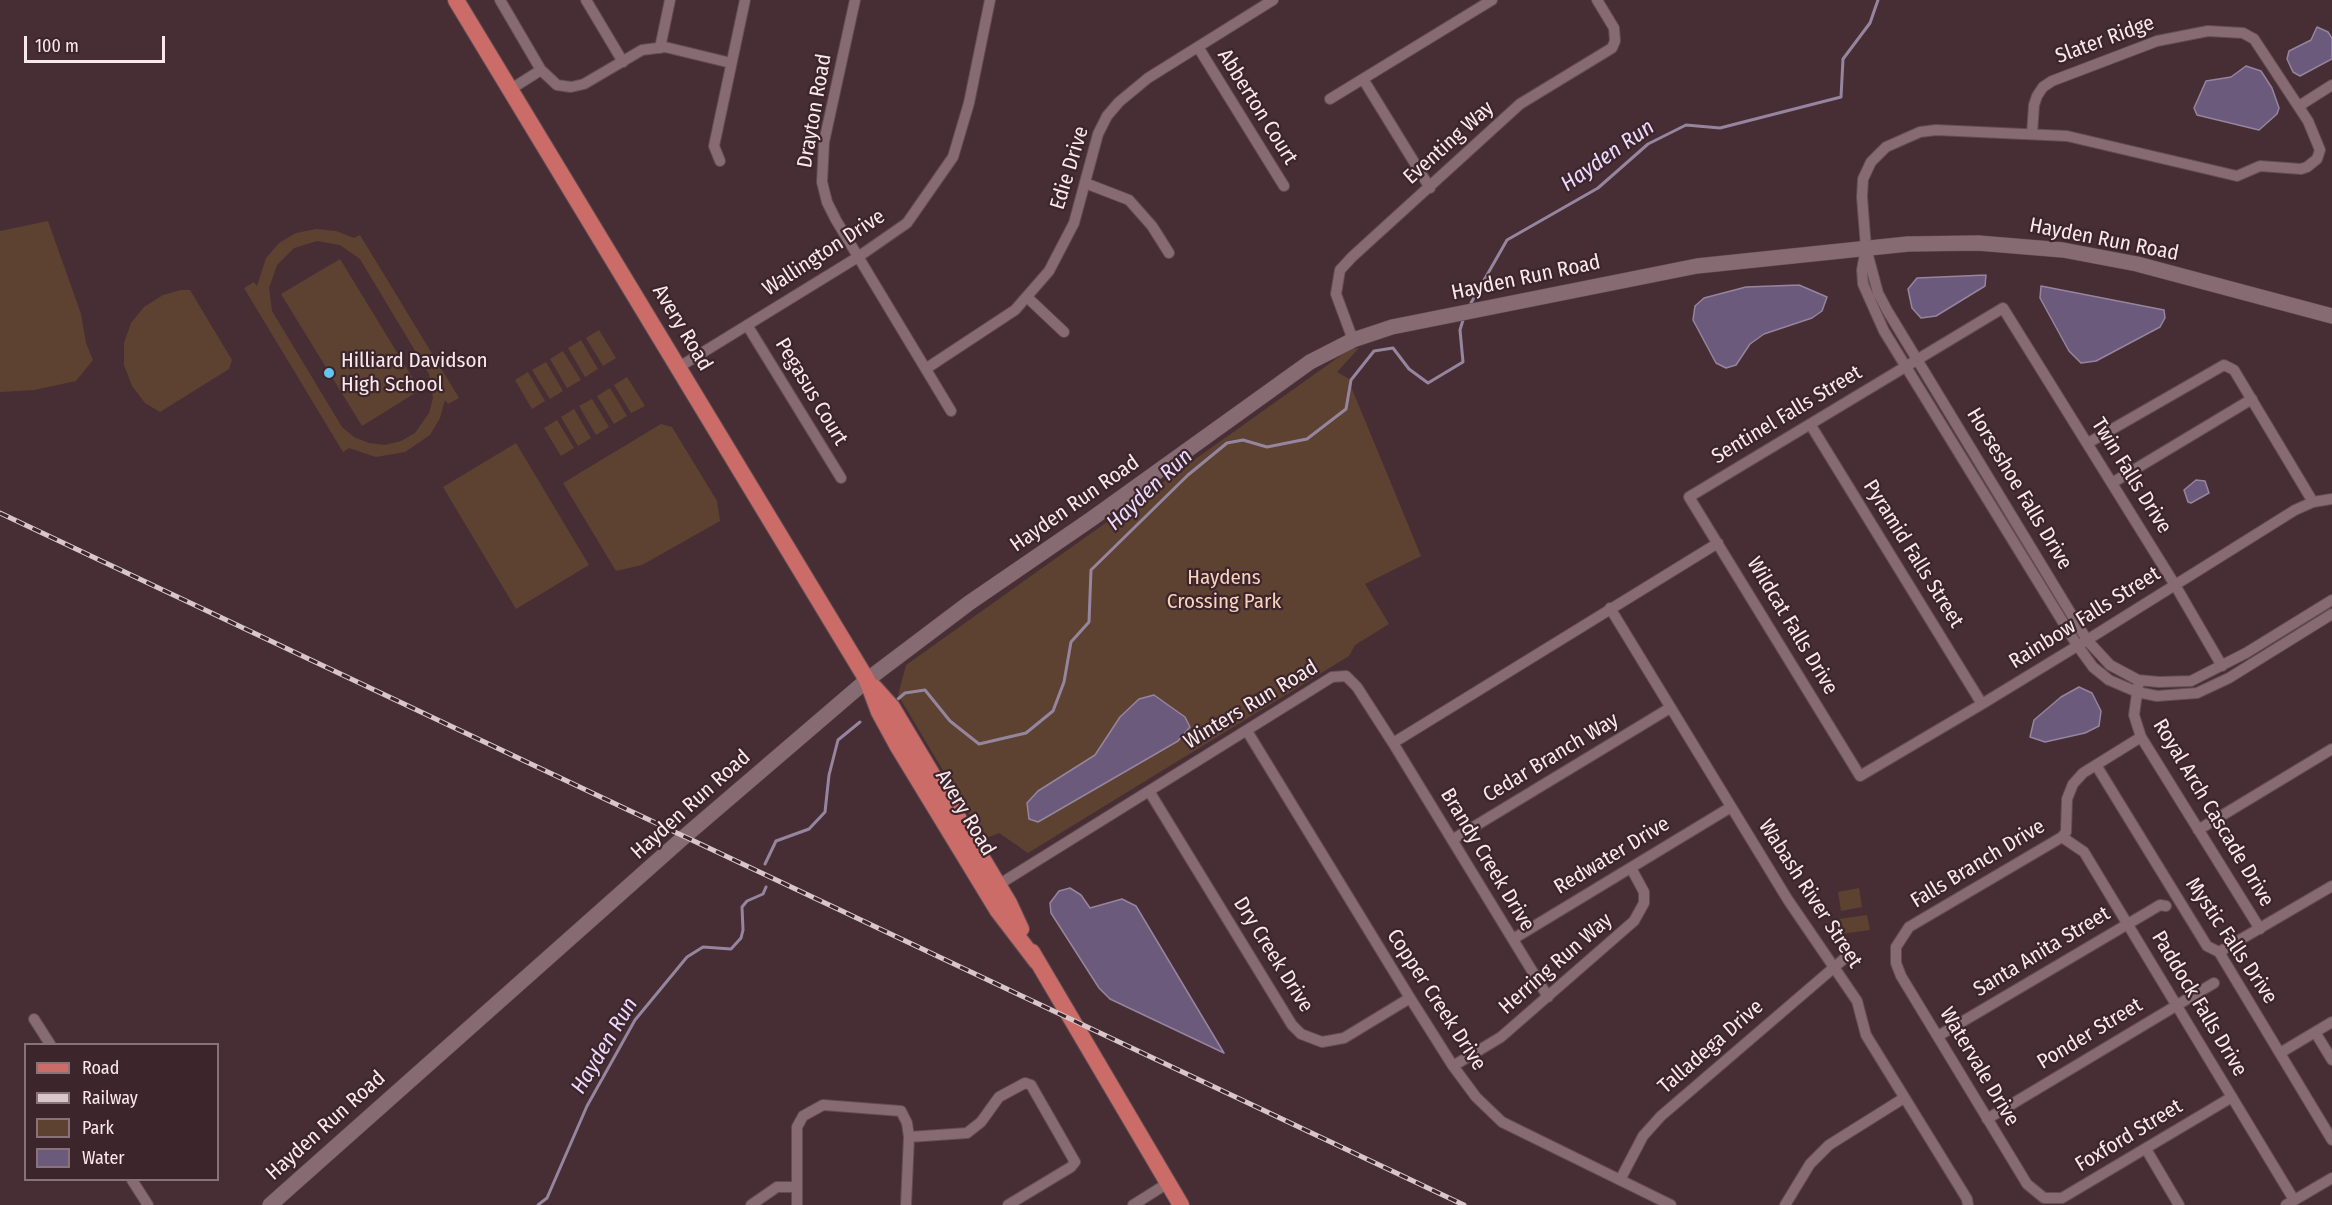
<!DOCTYPE html>
<style>
body{margin:0}
#map{position:relative;width:2332px;height:1205px;overflow:hidden;background:#472e35;font-family:"Fira Sans Condensed",sans-serif}
canvas{display:block}
.legend{position:absolute;left:24px;top:1043px;width:195px;height:138px;box-sizing:border-box;background:#3c252b;border:2px solid #887379;margin:0;padding:8px 10px;list-style:none;font-size:18px;color:#f9e9ed}
.legend li{display:flex;align-items:center;gap:12px;height:30px}
.legend b{width:30px;border:2px solid #887379}
.scale{position:absolute;left:24px;top:36px;width:141px;height:27px;box-sizing:border-box;border:3px solid #f9e9ed;border-top:0;padding-left:8px;font-size:18px;line-height:21px;white-space:nowrap;color:#f9e9ed;-webkit-text-stroke:4px #3c252b;paint-order:stroke}
</style>
<div id="map">
<canvas width="2332" height="1205"></canvas>
<ul class="legend">
<li><b style="height:8px;background:#cb6c68"></b>Road</li>
<li><b style="height:8px;background:#d8c6cb"></b>Railway</li>
<li><b style="height:16px;background:#5d4231"></b>Park</li>
<li><b style="height:16px;background:#6c5a7d"></b>Water</li>
</ul>
<div class="scale">100 m</div>
</div>
<script>
const ctx = document.querySelector('canvas').getContext('2d');
ctx.lineJoin = 'round';
function fillPath(path, color) { ctx.fillStyle = color; ctx.fill(path, 'evenodd'); }
const shape = rows => new Path2D(rows.map(r => 'M' + r).join(''));
function strokePath(path, color, width, dash) { ctx.strokeStyle = color; ctx.lineWidth = width; ctx.lineCap = dash ? 'butt' : 'round'; ctx.setLineDash(dash || []); ctx.stroke(path); }
function drawText(font, color, halo, rows, align = 'center') {
  ctx.font = font + ' "Fira Sans Condensed",sans-serif'; ctx.lineWidth = 4.5; ctx.setLineDash([]); ctx.textBaseline = 'middle'; ctx.strokeStyle = halo; ctx.fillStyle = color; for (const [text, x, y, turn = 0] of rows) {
    ctx.save(); ctx.translate(x, y); ctx.rotate((+turn || 0) * Math.PI / 180); ctx.textAlign = isNaN(turn) ? turn : align; if (halo) ctx.strokeText(text, 0, 0); ctx.fillText(text, 0, 0); ctx.restore();
  }
}
fillPath(shape([
 [48,221,81,314,86,343,93,360,76,381,34,390,0,392,0,231],
 [316,229,336,231,354,238,360,235,459,398,448,404,445,400,440,418,430,435,405,452,376,457,349,448,343,452,244,288,254,282,257,286,266,258,279,243,296,233],
 [317,241,340,245,360,259,429,374,433,398,429,413,415,433,401,441,385,445,369,443,354,437,342,427,272,311,269,288,277,265,294,248],
 [340,259,420,390,362,426,281,294],
 [181,290,190,290,232,360,229,369,160,412,145,403,132,386,124,365,124,343,131,323,144,307,163,295],
 [599,330,616,358,603,366,586,338],
 [581,340,598,369,585,377,568,348],
 [1359,348,1337,372,1351,380,1352,389,1421,556,1365,584,1389,624,1355,645,1349,656,1028,853,999,833,984,839,898,695,906,665,1350,349],
 [563,351,581,380,567,388,550,359],
 [546,362,563,391,550,399,532,370],
 [528,372,545,401,532,409,515,380],
 [627,377,645,406,631,413,614,385],
 [610,388,627,416,614,424,597,396],
 [592,399,609,427,596,435,579,406],
 [574,409,591,438,578,446,561,417],
 [557,420,574,448,561,456,544,428],
 [661,424,672,427,717,501,720,521,642,565,616,571,563,483],
 [516,443,589,565,516,609,443,487],
 [1859,888,1862,907,1841,911,1838,892],
 [1867,915,1870,930,1841,934,1839,919]
]), '#5d4231');
const water = shape([
 [2317,27,2328,32,2332,38,2332,59,2300,76,2293,72,2287,59,2289,51,2311,40,2317,27],
 [2246,66,2261,71,2272,88,2279,108,2277,114,2259,130,2197,115,2194,108,2206,81,2231,77,2246,66],
 [1986,275,1985,286,1936,316,1921,318,1912,308,1908,289,1917,278,1986,275],
 [1799,285,1827,297,1822,311,1812,318,1764,334,1750,344,1736,365,1726,368,1716,363,1693,320,1695,306,1704,298,1746,287,1799,285],
 [2041,286,2164,310,2165,318,2160,327,2096,361,2081,363,2069,351,2040,298,2041,286],
 [2196,480,2205,481,2209,493,2191,503,2188,502,2184,490,2196,480],
 [2079,687,2092,693,2101,711,2099,726,2085,733,2045,742,2030,737,2034,720,2061,697,2079,687],
 [1154,695,1185,717,1190,727,1178,741,1038,822,1029,819,1027,803,1038,791,1095,755,1120,717,1139,699,1154,695],
 [1070,888,1081,895,1090,908,1122,899,1136,906,1224,1053,1110,999,1099,988,1051,913,1050,903,1059,891,1070,888]
]);
fillPath(water, '#6c5a7d');
strokePath(water, '#96859f', 1.5);
strokePath(shape([
 [1471,303,1507,240,1598,188,1648,144,1686,125,1720,128,1841,97,1843,59,1870,23,1878,0],
 [898,699,905,693,925,690,950,721,979,744,1026,733,1053,711,1064,682,1071,642,1089,622,1091,570,1188,475,1227,443,1243,440,1267,447,1307,439,1346,409,1351,380,1374,351,1393,348,1409,369,1428,383,1463,362,1460,330,1463,320],
 [765,864,776,841,809,829,825,812,829,775,838,740,860,722],
 [538,1205,547,1198,587,1106,635,1020,687,957,703,947,731,949,741,938,743,930,742,907,747,901,763,894,766,887]
]), '#96859f', 3);
const minor = shape([
 [500,0,541,70,557,85,571,87,584,84,642,50,665,47,731,63],
 [586,0,623,62],
 [855,0,824,142,822,182,827,202,836,220,951,411],
 [1198,47,1284,186],
 [660,48,670,0],
 [1363,79,1430,188],
 [511,89,541,70],
 [1330,99,1492,0],
 [2299,106,2332,85],
 [2032,134,2034,105,2037,96,2043,87,2052,81,2157,41,2208,31,2243,33,2254,39,2308,121,2320,150,2317,159,2307,167,2301,169,2260,166,2237,176,2067,136,1936,130,1920,132,1886,147,1871,162,1863,179,1862,197,1866,248,1878,293,1887,310,2087,640,2110,665,2138,680,2159,682,2191,681,2246,653,2332,600],
 [720,161,714,146,745,0],
 [1085,183,1129,200,1152,226,1169,253],
 [1866,248,1862,270,1863,284,1884,331,2077,645,2093,667,2109,680,2137,692,2157,696,2197,693,2229,678,2332,614],
 [1028,298,1064,332],
 [747,325,841,478],
 [1353,340,1336,294,1340,270,1352,257,1520,104,1612,48,1615,41,1614,28,1597,0],
 [679,367,858,257,907,223,953,157,969,103,990,0],
 [927,368,1015,310,1049,271,1074,223,1098,134,1107,116,1119,102,1148,78,1273,0],
 [1810,424,1982,704],
 [2088,443,2224,365,2234,370,2313,502],
 [2112,483,2252,399],
 [1610,608,1788,900,1857,1001,1866,1035,1967,1199,1968,1205],
 [2222,666,2175,585,2003,308,1689,497,1860,776,1982,704,2087,640,2295,510,2313,502,2332,499],
 [2138,686,2134,715,2141,737,2260,929],
 [1247,731,1410,998,1453,1066,1476,1097,1502,1122,1671,1205],
 [2141,737,2083,773,2073,784,2067,799,2066,832,2062,837,1909,927,1896,947,1896,963,1901,976,2027,1184,2044,1198,2062,1198,2232,1097],
 [1393,743,1718,543],
 [2096,765,2207,946,2219,952,2332,1140],
 [1149,791,1292,1025,1301,1034,1322,1042,1344,1038,1410,998],
 [2198,830,2332,749],
 [2062,837,2084,852,2294,1200],
 [1452,840,1670,708],
 [998,885,1332,677,1346,676,1357,687,1393,743,1548,997],
 [1513,939,1731,807],
 [2219,952,2332,886],
 [34,1019,50,1044],
 [2315,1032,2332,1060],
 [1938,1036,2160,905,2166,906],
 [2280,1053,2332,1022],
 [1453,1066,1501,1037,1634,921,1644,903,1644,892,1631,868],
 [1987,1119,2214,983],
 [909,1137,967,1133,981,1122,999,1097,1025,1083,1031,1085,1075,1162,1071,1167,1008,1205],
 [2146,1149,2179,1205],
 [132,1180,148,1205],
 [1620,1180,1643,1136,1661,1116,1845,958],
 [751,1205,777,1187,797,1187],
 [797,1205,797,1127,803,1116,823,1105,901,1111,907,1123,909,1137,906,1205],
 [1133,1205,1168,1183],
 [1785,1205,1810,1164,1829,1145,1904,1098],
 [2286,1205,2332,1178]
]);
const secondary = shape([
 [270,1205,684,837,867,680,969,603,1090,520,1310,362,1353,340,1392,327,1697,266,1908,244,1978,243,2063,250,2137,264,2332,316]
]);
const primary = shape([
 [456,0,858,665,867,680,879,712,897,745,998,911,1037,962],
 [874,687,892,707,1009,903,1021,929],
 [1032,952,1181,1205]
]);
strokePath(minor, '#614d53', 12);
strokePath(secondary, '#614d53', 16);
strokePath(primary, '#614d53', 18);
strokePath(minor, '#876b73', 10);
strokePath(secondary, '#876b73', 15);
strokePath(primary, '#cb6c68', 16);
const rail = shape([
 [0,513,1464,1205]
]);
strokePath(rail, '#d8c6cb', 5);
strokePath(rail, '#3c252b', 3, [9]);
for (const [x, y, r, color] of [
 [329,373,6,"#65c5ee"]
]) { const dot = new Path2D(); dot.arc(x, y, r, 0, 2 * Math.PI); ctx.fillStyle = color; ctx.fill(dot); strokePath(dot, '#3c252b', 2); }
drawText('21px', '#f9e9ed', '#3c252b', [
 ["Slater Ridge",2105,40,-20],
 ["Abberton Court",1257,107,58],
 ["Drayton Road",815,111,-80],
 ["Eventing Way",1449,143,-42],
 ["Edie Drive",1070,168,-73],
 ["Hayden Run Road",2104,240,11],
 ["Wallington Drive",824,253,-33],
 ["Hayden Run Road",1526,278,-12],
 ["Avery Road",682,328,59],
 ["Pegasus Court",811,392,59],
 ["Sentinel Falls Street",1787,415,-31],
 ["Twin Falls Drive",2131,476,58],
 ["Horseshoe Falls Drive",2019,489,59],
 ["Hayden Run Road",1075,504,-35],
 ["Pyramid Falls Street",1913,554,58],
 ["Rainbow Falls Street",2085,618,-32],
 ["Wildcat Falls Drive",1792,626,59],
 ["Winters Run Road",1251,705,-31],
 ["Cedar Branch Way",1551,758,-31],
 ["Hayden Run Road",691,805,-42],
 ["Avery Road",965,813,59],
 ["Royal Arch Cascade Drive",2213,813,59],
 ["Redwater Drive",1612,856,-31],
 ["Brandy Creek Drive",1487,860,59],
 ["Falls Branch Drive",1978,864,-31],
 ["Wabash River Street",1810,894,57],
 ["Mystic Falls Drive",2231,941,56],
 ["Santa Anita Street",2042,952,-31],
 ["Dry Creek Drive",1273,955,58],
 ["Herring Run Way",1556,964,-41],
 ["Copper Creek Drive",1436,1000,57],
 ["Paddock Falls Drive",2199,1004,59],
 ["Ponder Street",2090,1034,-31],
 ["Talladega Drive",1711,1047,-41],
 ["Watervale Drive",1979,1067,59],
 ["Hayden Run Road",326,1126,-42],
 ["Foxford Street",2129,1136,-31]
]);
drawText('21px', '#f9e9ed', '#3c252b', [
 ["Hilliard Davidson",341,361],
 ["High School",341,385]
], 'left');
drawText('21px', '#f9d3bb', '#3c252b', [
 ["Haydens",1224,578],
 ["Crossing Park",1224,602]
]);
drawText('italic 22px', '#ecdaff', '#3c252b', [
 ["Hayden Run",1608,156,-35],
 ["Hayden Run",1150,490,-43],
 ["Hayden Run",605,1046,-59]
]);
</script>
